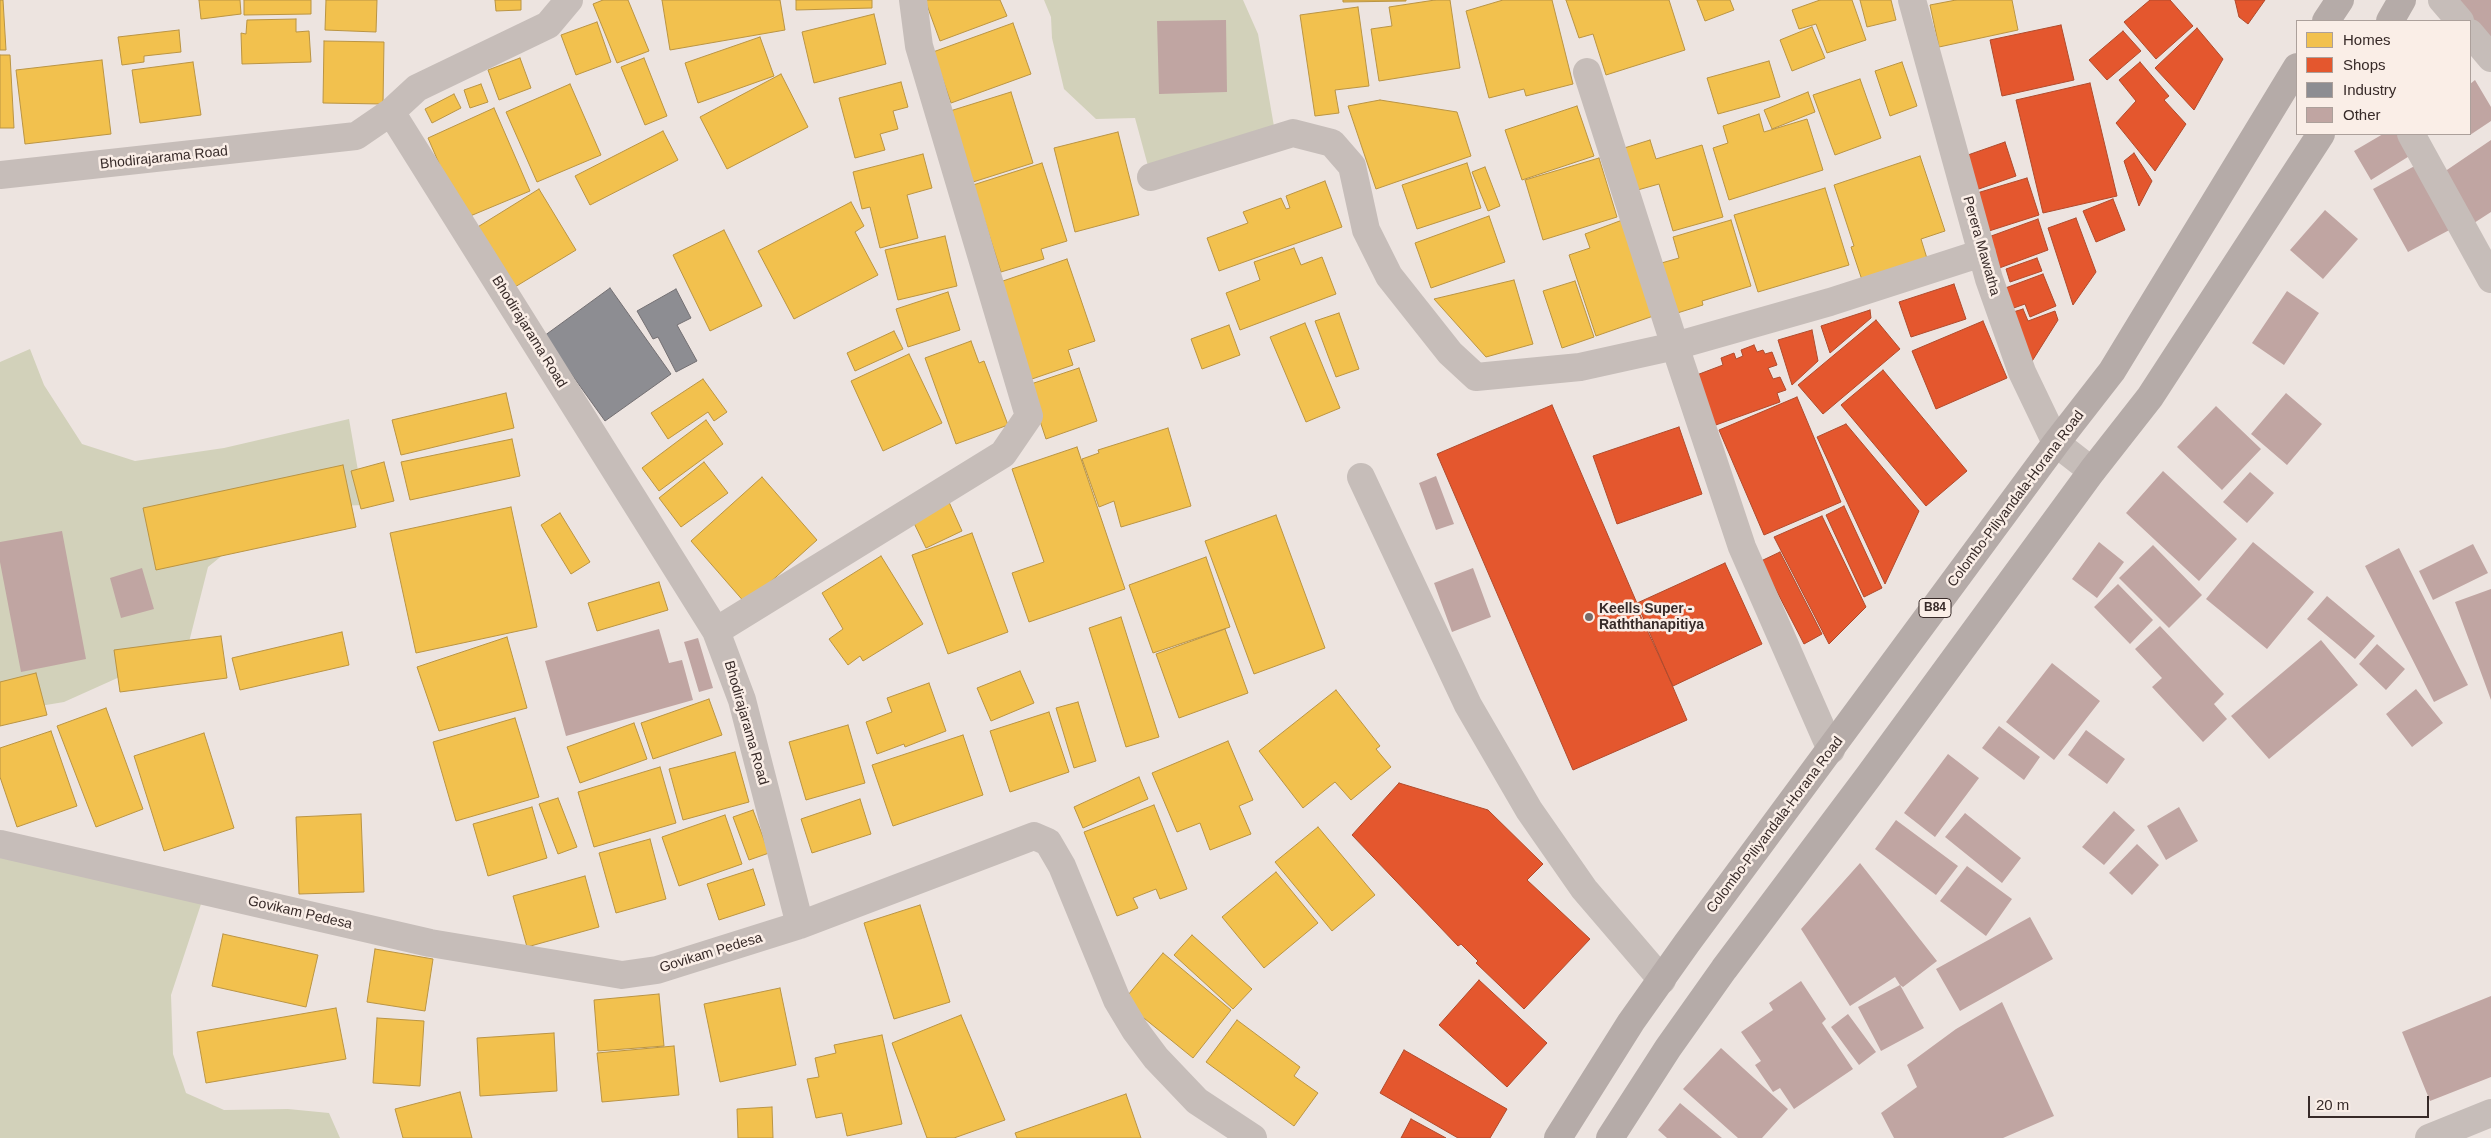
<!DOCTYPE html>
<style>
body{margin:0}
#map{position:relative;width:2491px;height:1138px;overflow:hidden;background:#ede4e0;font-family:Helvetica,sans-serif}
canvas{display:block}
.legend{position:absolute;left:2296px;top:20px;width:175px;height:115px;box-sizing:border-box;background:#faeee7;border:1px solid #aca09b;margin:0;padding:6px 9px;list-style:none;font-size:15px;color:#372a28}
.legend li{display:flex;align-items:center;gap:10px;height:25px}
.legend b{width:25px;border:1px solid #aca09b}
.scale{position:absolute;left:2308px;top:1096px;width:121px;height:22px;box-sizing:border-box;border:2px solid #372a28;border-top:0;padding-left:6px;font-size:15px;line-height:18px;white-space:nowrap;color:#372a28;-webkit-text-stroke:4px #faeee7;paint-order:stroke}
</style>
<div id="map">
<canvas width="2491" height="1138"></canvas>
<ul class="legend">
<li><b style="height:14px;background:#f2c14e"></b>Homes</li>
<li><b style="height:14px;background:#e4572e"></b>Shops</li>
<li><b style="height:14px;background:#8d8d92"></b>Industry</li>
<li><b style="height:14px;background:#c0a5a2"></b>Other</li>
</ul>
<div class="scale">20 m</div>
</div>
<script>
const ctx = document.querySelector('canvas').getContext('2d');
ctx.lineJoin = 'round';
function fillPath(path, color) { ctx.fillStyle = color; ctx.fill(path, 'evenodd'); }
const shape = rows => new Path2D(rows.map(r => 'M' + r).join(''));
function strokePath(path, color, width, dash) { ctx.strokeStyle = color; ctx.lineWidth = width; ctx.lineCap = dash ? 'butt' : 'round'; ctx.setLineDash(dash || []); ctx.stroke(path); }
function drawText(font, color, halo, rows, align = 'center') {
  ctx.font = font + ' Helvetica,sans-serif'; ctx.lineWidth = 5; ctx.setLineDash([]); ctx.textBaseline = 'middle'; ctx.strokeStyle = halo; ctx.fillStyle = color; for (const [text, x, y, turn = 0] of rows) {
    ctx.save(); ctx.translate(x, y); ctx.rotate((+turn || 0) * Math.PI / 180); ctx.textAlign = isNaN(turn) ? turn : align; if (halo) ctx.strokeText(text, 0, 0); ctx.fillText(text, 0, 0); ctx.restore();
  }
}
fillPath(shape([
 [1044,0,1243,0,1258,34,1276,138,1151,177,1135,118,1096,119,1064,89,1052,38,1051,17],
 [30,349,44,385,82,444,135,461,224,448,349,419,364,505,281,508,208,567,189,642,187,684,133,671,64,702,34,707,0,709,0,362],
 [0,844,205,892,171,995,173,1054,186,1093,224,1110,288,1109,329,1113,340,1138,0,1138]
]), '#d2d1ba');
const homes = shape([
 [0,0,3,0,6,50,0,50,0,0],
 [199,0,240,0,241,14,201,19,199,0],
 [244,0,311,0,311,14,244,15,244,0],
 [326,0,377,0,376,32,325,30,326,0],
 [495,0,521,0,521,10,496,11,495,0],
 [603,0,628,0,649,51,617,63,593,4,603,0],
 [662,0,780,0,785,30,670,50,662,0],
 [796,0,872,0,872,8,796,10,796,0],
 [925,0,1000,0,1007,16,940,41,925,0],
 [1343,0,1406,0,1406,1,1343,2,1343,0],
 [1435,0,1450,0,1460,68,1379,81,1371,29,1392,26,1389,7,1435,0],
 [1552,0,1573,84,1526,96,1524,89,1489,98,1466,11,1503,0,1552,0],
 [1566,0,1669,0,1685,50,1606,75,1593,34,1579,38,1566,0],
 [1697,0,1730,0,1734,10,1705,21,1697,0],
 [1820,0,1852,0,1866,40,1827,53,1816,24,1799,29,1792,10,1820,0],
 [1860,0,1891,0,1896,20,1867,27,1860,0],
 [1956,0,2012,0,2018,30,1939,47,1930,5,1956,0],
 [1358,7,1369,86,1335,90,1339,113,1315,116,1300,15,1358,7],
 [874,14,886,64,814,83,802,32,874,14],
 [296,19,296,32,309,31,311,62,242,64,241,33,246,34,247,20,296,19],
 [597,22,611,62,576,75,561,35,597,22],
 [1013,23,1031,74,951,103,933,52,1013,23],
 [1812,27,1825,58,1792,71,1780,40,1812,27],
 [179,30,181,52,144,56,144,62,122,65,118,37,179,30],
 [760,37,774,76,698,103,685,63,760,37],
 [324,41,384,42,383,104,323,103,324,41],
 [0,55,10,55,14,128,0,128,0,55],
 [520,58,531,88,499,100,488,70,520,58],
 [644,58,667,116,645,125,621,67,644,58],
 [102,60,111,134,25,144,16,70,102,60],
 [1769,61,1780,97,1718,114,1707,78,1769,61],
 [193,62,201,115,140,123,132,70,193,62],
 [1902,62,1917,106,1890,116,1875,71,1902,62],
 [781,74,808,127,727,169,700,117,781,74],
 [1860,79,1881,138,1835,155,1813,95,1860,79],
 [901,82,908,107,893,111,898,129,880,134,885,150,855,158,839,98,901,82],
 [481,84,488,102,470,108,464,90,481,84],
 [570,84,601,155,537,182,506,112,570,84],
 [1011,92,1033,163,973,182,950,111,1011,92],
 [1808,92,1815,112,1772,129,1764,110,1808,92],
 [454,94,461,108,432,123,425,109,454,94],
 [1380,100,1457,112,1471,156,1376,189,1348,106,1380,100],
 [1577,106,1594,156,1522,180,1505,130,1577,106],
 [494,108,530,191,463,219,428,138,494,108],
 [1759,114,1764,132,1807,119,1823,170,1729,200,1713,148,1728,143,1723,126,1759,114],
 [663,131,678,160,590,205,575,176,663,131],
 [1118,132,1139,215,1075,232,1054,148,1118,132],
 [1650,140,1656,159,1702,145,1723,217,1673,231,1659,184,1634,191,1621,149,1650,140],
 [923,154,932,188,907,195,918,238,880,248,870,207,862,209,853,172,923,154],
 [1920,156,1945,231,1921,239,1929,265,1864,286,1851,247,1854,246,1834,185,1920,156],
 [1599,158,1617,217,1543,240,1525,180,1599,158],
 [1042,163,1067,241,1041,249,1044,259,1001,272,973,185,1042,163],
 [1467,163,1481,208,1417,229,1402,185,1467,163],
 [1485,167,1500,206,1488,211,1472,172,1485,167],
 [1325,181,1342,227,1219,271,1207,238,1248,223,1243,212,1281,198,1286,209,1290,208,1286,196,1325,181],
 [1825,188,1849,265,1758,292,1734,215,1825,188],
 [539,189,576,250,505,293,468,233,539,189],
 [851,202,864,226,855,232,878,275,794,319,758,251,851,202],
 [1489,216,1505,262,1431,288,1415,243,1489,216],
 [1625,219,1659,314,1596,336,1569,255,1590,248,1585,234,1625,219],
 [1731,220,1751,286,1702,301,1703,305,1674,314,1658,264,1679,258,1673,237,1731,220],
 [724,230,762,306,710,331,673,255,724,230],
 [945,236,957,286,898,300,885,250,945,236],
 [1294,248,1301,265,1322,257,1336,294,1240,330,1226,293,1260,280,1254,262,1294,248],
 [1067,259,1095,341,1068,350,1073,365,1029,380,1000,282,1067,259],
 [1514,280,1533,344,1486,357,1434,299,1514,280],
 [1575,281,1594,337,1562,348,1543,291,1575,281],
 [948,292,960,330,908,347,896,309,948,292],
 [1339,313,1359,369,1336,377,1315,321,1339,313],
 [1305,323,1340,408,1306,422,1270,337,1305,323],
 [1229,325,1240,355,1202,369,1191,339,1229,325],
 [894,331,903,349,855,371,847,353,894,331],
 [971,341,979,363,984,361,1008,425,956,444,925,358,971,341],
 [909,354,942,423,883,451,851,381,909,354],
 [1079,368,1097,421,1046,439,1028,385,1079,368],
 [703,379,727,412,714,421,708,412,668,439,651,413,703,379],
 [506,393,514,428,401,455,392,420,506,393],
 [706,420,723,444,659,491,642,468,706,420],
 [1168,428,1191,506,1121,527,1114,501,1099,507,1082,459,1099,453,1098,450,1168,428],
 [512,439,520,476,410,500,401,462,512,439],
 [1077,447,1125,589,1029,622,1012,573,1044,562,1012,469,1077,447],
 [384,462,394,501,361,509,351,471,384,462],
 [704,462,728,493,681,527,659,498,704,462],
 [343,465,356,527,156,570,143,508,343,465],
 [762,477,817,540,746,604,691,541,762,477],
 [949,502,962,531,926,548,912,519,949,502],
 [511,507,537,627,416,653,390,533,511,507],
 [560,513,590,562,571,574,541,525,560,513],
 [1276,515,1325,648,1254,674,1205,541,1276,515],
 [972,533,1008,632,948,654,912,555,972,533],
 [881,556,923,624,863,661,860,656,848,665,829,639,843,629,822,593,881,556],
 [1206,557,1230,627,1153,653,1129,585,1206,557],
 [659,582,668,610,597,631,588,603,659,582],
 [1121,617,1159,737,1126,747,1089,628,1121,617],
 [1225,629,1248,693,1179,718,1156,654,1225,629],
 [342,632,349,665,240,690,232,658,342,632],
 [221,636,227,678,120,692,114,650,221,636],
 [507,637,527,708,439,731,417,667,507,637],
 [1020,671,1034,703,991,721,977,688,1020,671],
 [36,673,47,715,0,726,0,682,36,673],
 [929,683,946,731,905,747,904,744,877,754,866,722,892,712,887,698,929,683],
 [1336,690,1380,746,1376,749,1391,767,1351,800,1335,782,1303,808,1259,751,1336,690],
 [709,699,722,735,653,759,641,723,709,699],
 [1078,702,1096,761,1074,768,1056,708,1078,702],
 [106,708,143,809,96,827,57,726,106,708],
 [1049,712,1069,772,1010,792,990,731,1049,712],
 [515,718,539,797,456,821,433,742,515,718],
 [634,723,647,759,580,783,567,747,634,723],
 [848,725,865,783,806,800,789,742,848,725],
 [51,731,77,806,17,827,0,777,0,748,51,731],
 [204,733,234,828,164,851,134,756,204,733],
 [963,735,983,795,893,826,872,765,963,735],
 [1228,741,1253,800,1239,806,1251,834,1210,850,1200,823,1177,832,1152,773,1228,741],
 [735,752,749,802,683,820,669,769,735,752],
 [660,767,676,823,594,847,578,792,660,767],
 [1139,777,1148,799,1083,828,1074,807,1139,777],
 [558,798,577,847,558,854,539,804,558,798],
 [860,799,871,834,812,853,801,819,860,799],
 [1154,805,1187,889,1160,899,1156,889,1133,898,1138,908,1117,916,1084,832,1154,805],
 [532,807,547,858,488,876,473,824,532,807],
 [753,810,769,853,749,860,733,817,753,810],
 [361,814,364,892,299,894,296,817,361,814],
 [725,815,742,864,679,886,662,837,725,815],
 [1318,827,1375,895,1332,931,1275,862,1318,827],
 [650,839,666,899,616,913,599,853,650,839],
 [753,869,765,905,719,920,707,884,753,869],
 [1276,872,1318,923,1264,968,1222,917,1276,872],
 [585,876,599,927,527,947,513,896,585,876],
 [920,905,950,1002,894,1019,864,923,920,905],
 [223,934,318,955,306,1007,212,986,223,934],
 [1192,935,1252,989,1233,1009,1174,955,1192,935],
 [375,949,433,959,425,1011,367,1002,375,949],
 [1163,953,1231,1010,1193,1058,1123,1001,1163,953],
 [780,988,796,1065,720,1082,704,1004,780,988],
 [659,994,664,1046,598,1051,594,1000,659,994],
 [336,1008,346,1059,206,1083,197,1032,336,1008],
 [961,1015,1005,1120,954,1138,927,1138,892,1043,961,1015],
 [377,1018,424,1021,420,1086,373,1083,377,1018],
 [1237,1020,1300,1067,1294,1076,1318,1093,1294,1126,1206,1062,1237,1020],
 [554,1033,557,1091,480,1096,477,1038,554,1033],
 [882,1035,902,1124,847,1136,842,1113,816,1118,807,1079,819,1077,815,1058,836,1053,834,1045,882,1035],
 [674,1046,679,1095,602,1102,597,1053,674,1046],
 [460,1092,472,1138,403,1138,395,1109,460,1092],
 [1126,1094,1141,1138,1017,1138,1015,1133,1126,1094],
 [772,1107,773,1138,738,1138,737,1109,772,1107]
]);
fillPath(homes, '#f2c14e');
strokePath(homes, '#ba9443', 1);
const shops = shape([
 [2150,0,2170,0,2193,26,2156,59,2124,22,2150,0],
 [2235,0,2265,0,2248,24,2239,17,2235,0],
 [2061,25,2074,80,2002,96,1990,40,2061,25],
 [2197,28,2223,59,2194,110,2155,68,2197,28],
 [2123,31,2141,51,2107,80,2089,60,2123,31],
 [2140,62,2169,96,2164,100,2186,124,2155,171,2116,123,2136,101,2119,80,2140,62],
 [2090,83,2117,196,2043,213,2016,100,2090,83],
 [2005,142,2016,176,1976,190,1965,156,2005,142],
 [2134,153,2152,181,2139,206,2124,161,2134,153],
 [2027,178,2039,215,1989,231,1977,193,2027,178],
 [2113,199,2125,230,2096,242,2083,211,2113,199],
 [2076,218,2096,272,2073,305,2048,228,2076,218],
 [2038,219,2048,250,1994,270,1983,239,2038,219],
 [2037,258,2042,271,2010,282,2006,269,2037,258],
 [2043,274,2056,306,2030,317,2025,304,2008,310,2000,290,2043,274],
 [1954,284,1966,319,1911,337,1899,302,1954,284],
 [2023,309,2028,321,2055,311,2058,320,2029,366,2010,313,2023,309],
 [1870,310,1871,318,1830,353,1821,326,1870,310],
 [1876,320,1900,349,1823,414,1798,385,1876,320],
 [1983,321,2007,378,1936,409,1912,351,1983,321],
 [1812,330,1818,361,1792,385,1778,340,1812,330],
 [1754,345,1757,352,1763,350,1765,354,1772,352,1777,365,1768,368,1773,379,1780,377,1786,390,1777,393,1780,402,1713,426,1694,376,1723,365,1721,358,1734,353,1736,359,1743,356,1741,350,1754,345],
 [1883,370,1967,471,1926,506,1841,405,1883,370],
 [1797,397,1841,502,1764,535,1719,430,1797,397],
 [1552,405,1687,720,1573,770,1437,454,1552,405],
 [1846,424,1919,511,1885,584,1817,437,1846,424],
 [1679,427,1702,494,1617,524,1593,456,1679,427],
 [1844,506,1882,588,1864,597,1826,515,1844,506],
 [1822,516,1866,607,1829,644,1774,537,1822,516],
 [1780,552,1822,634,1804,644,1761,561,1780,552],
 [1725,563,1762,644,1673,686,1635,604,1725,563],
 [1399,783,1488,810,1543,864,1527,880,1590,939,1524,1009,1476,963,1478,961,1461,944,1458,946,1352,835,1399,783],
 [1479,980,1547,1043,1507,1087,1439,1025,1479,980],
 [1404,1050,1507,1109,1490,1138,1458,1138,1380,1093,1404,1050],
 [1411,1119,1446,1138,1401,1138,1411,1119]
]);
fillPath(shops, '#e4572e');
strokePath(shops, '#b04a2c', 1);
const industry = shape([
 [610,288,671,374,605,421,544,336,610,288],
 [676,289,691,318,677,325,697,361,676,372,658,337,653,339,637,311,676,289]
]);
fillPath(industry, '#8d8d92');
strokePath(industry, '#736f72', 1);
fillPath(shape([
 [2454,0,2491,0,2491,56],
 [1226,20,1227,92,1159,94,1157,21],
 [2475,80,2491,107,2491,121,2470,135,2470,84],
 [2383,134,2398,134,2411,155,2371,180,2354,151],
 [2491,140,2491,212,2474,223,2441,174],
 [2420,163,2455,227,2408,252,2373,189],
 [2325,210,2358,239,2323,279,2290,250],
 [2287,291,2319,313,2284,365,2252,343],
 [2286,393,2322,424,2287,465,2251,434],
 [2216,406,2261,449,2222,490,2177,447],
 [2163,471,2237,539,2199,581,2126,513],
 [2250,472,2274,493,2247,523,2223,502],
 [1436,476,1454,524,1436,530,1419,483],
 [62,531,86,659,21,672,0,562,0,542],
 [2099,542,2124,562,2097,598,2072,579],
 [2253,542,2314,592,2267,649,2206,599],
 [2473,544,2488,573,2433,600,2419,571],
 [2153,545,2202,595,2169,628,2119,578],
 [2399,548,2468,685,2434,702,2365,566],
 [142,568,154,609,121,618,110,578],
 [1473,568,1491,617,1452,632,1434,583],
 [2118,584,2153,620,2130,644,2094,607],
 [2491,589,2491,700,2455,602],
 [2327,596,2375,636,2355,659,2307,619],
 [2160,626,2224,694,2214,704,2227,719,2203,742,2152,687,2162,678,2135,649],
 [659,629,669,663,682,660,693,700,566,736,545,661],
 [698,638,713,688,699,692,684,642],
 [2321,640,2358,685,2269,759,2231,716],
 [2377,644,2405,669,2386,690,2359,664],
 [2052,663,2100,701,2054,760,2006,722],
 [2416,689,2443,723,2412,747,2386,714],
 [1999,726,2040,757,2024,780,1982,748],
 [2086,730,2125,759,2107,784,2068,755],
 [1948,754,1979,778,1935,837,1904,813],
 [2179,807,2198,841,2166,860,2147,826],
 [2114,811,2135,830,2104,865,2082,847],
 [1965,813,2021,858,2002,883,1945,837],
 [1896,820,1958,866,1936,895,1875,849],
 [2137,844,2159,865,2132,895,2109,873],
 [1860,863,1937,961,1903,987,1900,985,1924,1028,1881,1051,1858,1007,1900,985,1895,977,1850,1006,1801,929],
 [1967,866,2012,899,1986,936,1940,901],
 [2030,917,2053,959,1960,1011,1936,969],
 [1801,981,1826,1019,1822,1023,1853,1069,1794,1109,1780,1088,1773,1092,1755,1065,1761,1061,1741,1032,1773,1010,1769,1003],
 [2491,996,2491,1077,2430,1101,2402,1032],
 [2002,1002,2054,1116,2003,1138,1894,1138,1881,1113,1917,1087,1907,1065,1956,1029],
 [1848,1014,1876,1052,1859,1065,1831,1027],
 [1721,1048,1788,1109,1762,1138,1738,1138,1683,1089],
 [1680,1103,1722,1138,1667,1138,1658,1130]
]), '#c0a5a2');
strokePath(shape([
 [1912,0,1989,279,2022,372,2056,443,2092,471],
 [2442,0,2460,21],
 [2470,33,2491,58],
 [1587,72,1675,346,1830,302,1982,253],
 [391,112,417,88,548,25,569,0],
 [2411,134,2491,279],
 [0,175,356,136,391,112,716,631,742,700,800,925],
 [1151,177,1293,133,1332,143,1352,166,1366,230,1389,276,1450,353,1476,377,1580,367,1675,346,1742,547,1831,750],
 [1361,477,1468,705,1529,810,1584,889,1662,980],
 [716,631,1003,454,1029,416,919,46,913,0],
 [0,844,430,943,622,975,657,970,800,925,1034,836,1048,842,1062,866,1117,1000,1135,1030,1156,1058,1197,1101,1253,1138],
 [2429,1138,2491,1113]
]), '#c6bdb9', 28);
strokePath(shape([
 [2326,21,2340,0],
 [2390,21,2402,0],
 [1558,1138,1631,1022,1687,943,2056,443,2112,371,2297,67],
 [1610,1138,1668,1048,1724,969,1868,777,2092,471,2150,397,2321,134]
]), '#b5aba8', 28);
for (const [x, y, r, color] of [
 [1589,617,5,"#776b68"]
]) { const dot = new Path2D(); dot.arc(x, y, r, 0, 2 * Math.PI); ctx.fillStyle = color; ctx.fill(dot); strokePath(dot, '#faeee7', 2); }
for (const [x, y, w] of [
 [1935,608,32]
]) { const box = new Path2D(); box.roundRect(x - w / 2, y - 9.5, w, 19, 4); ctx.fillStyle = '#faeee7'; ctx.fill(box); strokePath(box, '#372a28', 1); }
drawText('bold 12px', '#372a28', null, [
 ["B84",1935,608]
]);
drawText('14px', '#372a28', '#faeee7', [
 ["Bhodirajarama Road",164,158,-6],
 ["Perera Mawatha",1981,246,74],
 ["Bhodirajarama Road",529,332,58],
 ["Colombo-Piliyandala-Horana Road",2016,499,-53],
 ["Bhodirajarama Road",746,723,74],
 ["Colombo-Piliyandala-Horana Road",1775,825,-53],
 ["Govikam Pedesa",300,913,13],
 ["Govikam Pedesa",711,953,-17]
]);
drawText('bold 14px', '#372a28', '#faeee7', [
 ["Keells Super -",1599,609],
 ["Raththanapitiya",1599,625]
], 'left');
</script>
